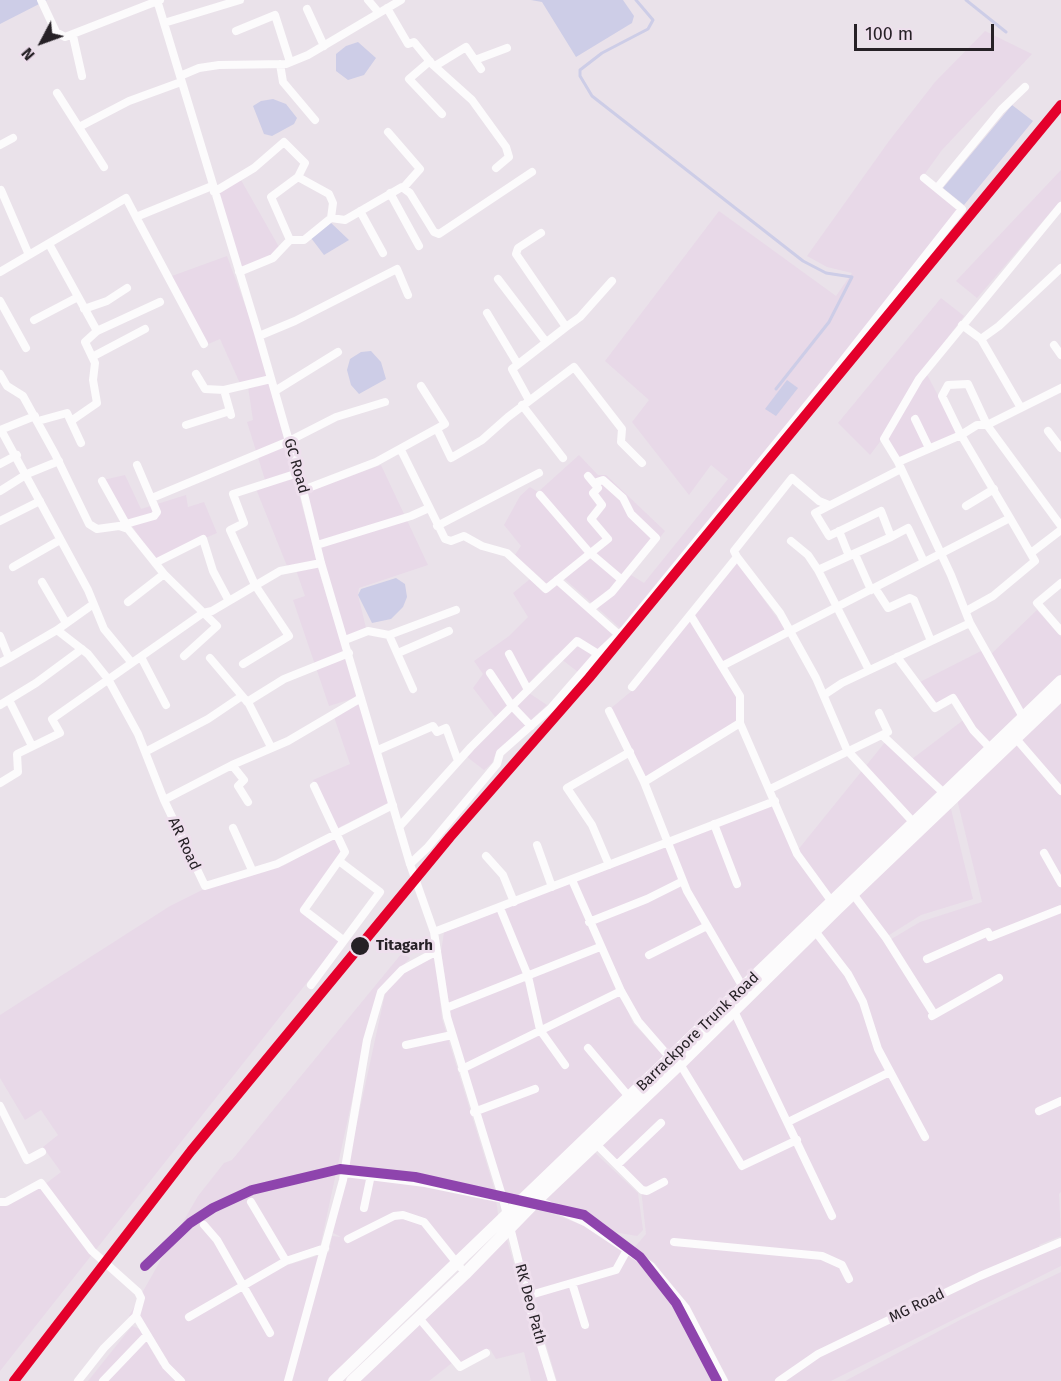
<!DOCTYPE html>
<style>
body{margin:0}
#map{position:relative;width:1061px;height:1381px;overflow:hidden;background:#eae2ea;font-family:"Fira Sans",sans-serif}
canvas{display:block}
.north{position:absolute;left:12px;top:12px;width:60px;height:60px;-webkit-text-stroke:4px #eedfed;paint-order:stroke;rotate:229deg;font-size:16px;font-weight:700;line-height:24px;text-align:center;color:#262126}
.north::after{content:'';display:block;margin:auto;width:21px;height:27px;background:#262126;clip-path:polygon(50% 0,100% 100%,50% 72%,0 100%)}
.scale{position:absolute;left:854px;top:24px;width:140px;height:27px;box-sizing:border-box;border:3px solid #262126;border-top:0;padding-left:8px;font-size:18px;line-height:21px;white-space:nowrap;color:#262126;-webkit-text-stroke:4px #eedfed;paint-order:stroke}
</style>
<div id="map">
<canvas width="1061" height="1381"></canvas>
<div class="north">N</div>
<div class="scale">100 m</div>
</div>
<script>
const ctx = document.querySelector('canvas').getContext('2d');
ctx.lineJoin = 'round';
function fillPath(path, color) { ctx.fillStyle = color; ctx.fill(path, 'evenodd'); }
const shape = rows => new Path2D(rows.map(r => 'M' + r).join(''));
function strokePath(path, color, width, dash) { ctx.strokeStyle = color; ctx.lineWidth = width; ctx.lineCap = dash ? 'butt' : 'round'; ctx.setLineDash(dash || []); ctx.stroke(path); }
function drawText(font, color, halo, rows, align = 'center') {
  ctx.font = font + ' "Fira Sans",sans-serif'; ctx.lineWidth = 6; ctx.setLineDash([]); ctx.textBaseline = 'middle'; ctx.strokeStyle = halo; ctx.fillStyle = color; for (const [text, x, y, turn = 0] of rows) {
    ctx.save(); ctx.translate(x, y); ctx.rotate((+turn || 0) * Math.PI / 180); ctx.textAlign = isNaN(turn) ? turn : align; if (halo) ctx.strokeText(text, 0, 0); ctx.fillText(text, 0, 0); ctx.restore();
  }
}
fillPath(shape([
 [985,31,1032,54,942,150,924,175,959,209,865,329,620,628,559,574,547,584,515,555,521,546,504,525,520,496,530,487,538,492,579,455,598,475,606,475,665,531,631,575,644,583,728,479,711,465,689,495,632,422,649,400,605,361,719,211,836,296,852,273,827,267,807,256,889,141,935,82],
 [1061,170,1061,200,977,298,956,281],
 [241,180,279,247,271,257,242,269,219,194],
 [227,256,255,332,317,561,287,566,254,484,265,480,247,422,253,420,248,387,242,388,220,339,206,345,172,276],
 [941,298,964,316,924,369,958,433,899,459,885,435,870,455,838,423],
 [381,465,428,565,359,588,358,595,367,632,347,638,323,562,307,492],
 [125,475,141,509,186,495,188,507,204,502,217,533,154,560,103,480],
 [737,562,785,629,718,666,737,698,738,722,646,777,610,709,634,689],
 [317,565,358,697,329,706,293,600,305,596,296,570],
 [530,579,543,592,559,581,613,633,578,672,556,655,523,689,547,705,496,753,492,763,484,770,467,757,499,722,473,688,483,674,474,661,509,636,528,617,513,593],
 [1037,610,1061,637,1061,687,1029,719,989,656],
 [983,650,1023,724,951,795,912,759,966,718,953,696,936,706,918,683],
 [1061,698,1061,1192,1059,1194,1061,1236,1039,1245,1042,1253,1061,1246,1061,1266,831,1381,729,1381,699,1326,655,1263,634,1248,646,1234,641,1189,598,1146,851,892,836,904,797,851,886,741,950,805,973,899,921,915,886,937,888,941,920,922,982,902,957,799],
 [359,704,390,802,338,828,313,780,350,764,333,714],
 [771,805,832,907,749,992,694,899,671,845],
 [336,835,343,851,300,912,339,942,0,1371,0,1204,40,1188,61,1172,43,1147,58,1135,41,1110,25,1120,0,1078,0,1015,170,906,222,880,285,865],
 [666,847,743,996,675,1059,638,1019,575,882],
 [571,883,633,1023,671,1064,526,1198,503,1194,451,1018,441,952,444,932],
 [402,953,410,958,378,992,370,1017,320,1247,288,1265,329,1252,332,1236,341,1237,333,1233,385,994,402,972,435,957,442,1019,495,1191,499,1222,337,1381,88,1381,132,1326,140,1329,160,1365,168,1361,143,1322,129,1316,159,1263,198,1196,224,1163,232,1160],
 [591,1149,638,1193,643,1230,637,1236,608,1231,578,1211,541,1198],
 [531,1206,585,1226,645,1265,674,1304,715,1381,557,1381,510,1226],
 [505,1233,548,1381,531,1381,524,1352,496,1359,490,1349,461,1366,452,1363,429,1381,352,1381],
 [1061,1272,1061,1381,845,1381,960,1320]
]), '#e8d9e8');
fillPath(shape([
 [0,0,47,0,0,24],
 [531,0,623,0,634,16,632,23,576,57,542,2],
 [358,42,376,58,364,75,348,80,336,71,336,54,346,46],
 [273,99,286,104,297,118,294,124,272,136,264,134,253,106,261,101],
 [1012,105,1033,121,964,205,943,188],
 [329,221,349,240,324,255,311,238],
 [371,351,381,362,386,379,359,394,351,385,347,370,350,359,361,352],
 [787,380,798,388,776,416,765,409],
 [396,578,405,584,407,597,403,607,391,619,372,623,358,595,361,589]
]), '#cdcde7');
strokePath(shape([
 [636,0,653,20,648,29,602,53,580,70,580,76,592,96,803,261,826,273,852,277,829,322,776,389],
 [966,0,1006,32]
]), '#cdcde7', 3);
strokePath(shape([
 [41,0,56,32,65,37,160,0],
 [157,0,258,333,303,490,321,563,410,864,434,932,447,1017,503,1199,534,1323,552,1381],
 [368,0,379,13],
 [387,8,408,44,414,42,432,64,472,100,506,147,509,157,496,168],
 [307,9,324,46],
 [164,23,240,0],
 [236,31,275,15,290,62],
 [73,36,82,76],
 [475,60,507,48],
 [430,61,409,79,442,114],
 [280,64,283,82,315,120],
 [435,66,466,47,481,69],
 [180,76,199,68,219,65,286,64,308,55,401,0],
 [57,93,104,167],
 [79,127,129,101,181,82],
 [388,132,420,169,404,187],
 [0,145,13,138],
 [298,177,329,194,333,203,331,218],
 [937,188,1001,110,1025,87],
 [1,190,29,255],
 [214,192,254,168,284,142,305,163,298,177,271,197,290,240],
 [390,193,419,246],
 [360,211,383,253],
 [136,217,204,344],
 [49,244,97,331,85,342,95,363,93,380,97,403,71,421],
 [0,272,126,198,136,217,212,186],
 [239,272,273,258,290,240,304,240,331,218,345,220,402,187,410,193,434,232,439,234,532,172],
 [498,279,546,342],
 [0,301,26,348],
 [84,309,107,301,127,288],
 [487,313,517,363],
 [34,320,78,297],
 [962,325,981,339,1021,408],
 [566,327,580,317,612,281],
 [97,331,160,302],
 [259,336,295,321,397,269,408,295],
 [981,339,999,326,1061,268],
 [1054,345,1061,355],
 [92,357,145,329],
 [0,374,7,386,23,396,55,454,89,524,97,529,119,526,128,529,164,574,217,626,184,656],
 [196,374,205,389,224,390,271,379],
 [1061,388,987,425,1061,526],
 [224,390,231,415],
 [275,391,338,352],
 [529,400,512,369,566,327,516,254,518,248,541,233],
 [522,405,563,458],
 [915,419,929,448],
 [38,421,67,413,81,443],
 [186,425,230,411],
 [437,429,451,458,482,440,508,417,574,367,622,429,621,442,642,463],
 [0,430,35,416],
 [1,430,88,590,104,629,132,663],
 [1048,431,1061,448],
 [401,450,445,539,451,541,464,536,482,546,507,553,546,589,608,539,591,519,602,505,593,493,598,488,588,476],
 [0,464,17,455],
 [901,469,815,513,829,536,881,511,891,537,908,528,924,562],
 [102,481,126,524],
 [303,490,376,462,445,424,421,386],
 [0,491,27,474,59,461],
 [540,495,589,552,622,580],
 [152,498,289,441,336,417,385,402],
 [966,506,994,489],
 [0,521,40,501],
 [119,526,154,516,157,512,137,465],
 [437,526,539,473],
 [839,531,849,556],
 [791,541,808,555,818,570,869,670],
 [317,545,411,516,429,508],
 [1031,553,1061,530],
 [855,554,871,590],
 [737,557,734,551,792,478,819,501,829,505],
 [155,563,203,539,213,571,229,601],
 [13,567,60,540],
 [818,570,891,537],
 [557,580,618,634],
 [42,582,66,623],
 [1061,583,1037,603,1061,631],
 [875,588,888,608,910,598,914,600,931,641],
 [128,602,164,574],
 [591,608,612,592,656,538,631,514,623,498,603,480,594,483],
 [966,611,993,596,1035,561,1010,518],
 [691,616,740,696,740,723,797,854,832,902],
 [57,630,88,654,108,679,138,734,164,800,205,886,277,864,393,805],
 [389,635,413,689],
 [0,636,9,658,0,663],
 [345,640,368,631,389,635,456,610],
 [398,653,449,631],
 [141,657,166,705],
 [897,657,935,708,953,698,973,730,991,749],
 [9,658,57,630,92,605],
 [210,658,249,704,271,747],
 [243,664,289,636,255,585,230,530,244,523,233,494,298,473],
 [722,666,1010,518,961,435,942,396,948,385,968,384,987,425,977,425,961,435,898,462],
 [490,673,512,706,531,726],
 [632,687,737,557,780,613,816,678,847,750,914,823],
 [528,690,577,641,598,654],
 [824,695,842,683,970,623],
 [9,700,32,746],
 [247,702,284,679,349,653],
 [0,705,36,683,82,649],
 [609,711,644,782,687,891,744,989],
 [1023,717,970,623,951,575,898,462,884,439,919,379,1061,206],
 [1012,734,1061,791],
 [882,735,947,796],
 [378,750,433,726,437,732,446,728,458,761],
 [145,752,208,719,242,696],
 [232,765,244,780,238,786,248,802],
 [644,782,740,723],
 [0,783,18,772,17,754,60,733,52,719,203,613,212,611,280,571,321,563],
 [314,786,345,852,304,910,343,940],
 [770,789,888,732,879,713],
 [164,800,232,765,288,741,361,698],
 [714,824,737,884],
 [399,827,471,747,528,690,509,654],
 [233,828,252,870],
 [537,845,552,887],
 [1044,853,1061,883],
 [486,856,503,875,514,902],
 [410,864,427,848,497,764,500,753,551,708,598,654,624,630,829,378,962,209,924,178],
 [609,865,592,825,567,788,630,752],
 [572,880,621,991,638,1021,671,1059],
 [853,894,886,938,934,1014],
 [500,908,528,976,540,1030,565,1065],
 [589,922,647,899,683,881],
 [815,931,848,974,863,1002,878,1049,925,1137],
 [434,932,775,801],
 [990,937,1061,909],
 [649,955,707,926],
 [927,959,988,932],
 [311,985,380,892,339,861],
 [446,1008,600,947],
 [734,1011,832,1216],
 [932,1016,999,978],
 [406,1045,452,1035],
 [588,1048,630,1098],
 [680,1064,742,1166,797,1140],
 [462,1069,621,991],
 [0,1106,27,1160,42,1152],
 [1039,1111,1061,1101],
 [474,1112,535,1089],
 [788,1122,890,1072],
 [596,1144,642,1190,647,1191,664,1182],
 [617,1165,661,1123],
 [345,1173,425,1183,503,1199],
 [537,1200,585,1222,651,1266,686,1308,724,1381],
 [0,1202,6,1202,41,1183,92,1251,138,1292,141,1298,136,1316,104,1348,78,1381],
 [251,1202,286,1261],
 [364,1208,371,1175],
 [204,1225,217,1240,270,1333],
 [348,1239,394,1216,403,1215,424,1222,460,1267],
 [674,1242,822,1256,842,1265,849,1279],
 [572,1283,585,1325],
 [527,1296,616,1270,627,1250],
 [136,1316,166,1366,181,1381],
 [189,1317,286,1261,325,1248],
 [419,1318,460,1367,486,1353],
 [103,1381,147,1335],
 [288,1381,343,1180,367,1040,381,992,402,970,437,951],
 [779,1381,818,1354,980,1276,1061,1242]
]), '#fcfbfc', 8);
strokePath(shape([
 [334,1381,1061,681],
 [352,1381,465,1274,537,1200,680,1064,837,909,1061,695]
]), '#fcfbfc', 12);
const rail = shape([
 [145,1266,190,1223,213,1208,252,1190,340,1169,415,1177,584,1215,640,1257,676,1303,717,1381],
 [14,1381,191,1151,450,837,589,678,1061,105]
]);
strokePath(rail, '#c9c7c9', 5);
strokePath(rail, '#eedfed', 3, [9]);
strokePath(shape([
 [14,1381,191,1151,450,837,589,678,1061,105]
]), '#e4002b', 10);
strokePath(shape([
 [145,1266,190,1223,213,1208,252,1190,340,1169,415,1177,584,1215,640,1257,676,1303,717,1381]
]), '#8e44ad', 10);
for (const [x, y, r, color] of [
 [360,946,10,"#262126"]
]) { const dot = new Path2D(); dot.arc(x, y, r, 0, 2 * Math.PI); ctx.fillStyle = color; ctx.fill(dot); strokePath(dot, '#eedfed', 2); }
drawText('15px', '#262126', '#eedfed', [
 ["GC Road",296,466,74],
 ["AR Road",184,844,65],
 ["Barrackpore Trunk Road",698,1032,-44],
 ["RK Deo Path",530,1304,75],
 ["MG Road",917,1306,-26]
]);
drawText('bold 15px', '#262126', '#eedfed', [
 ["Titagarh",376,946]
], 'left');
</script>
